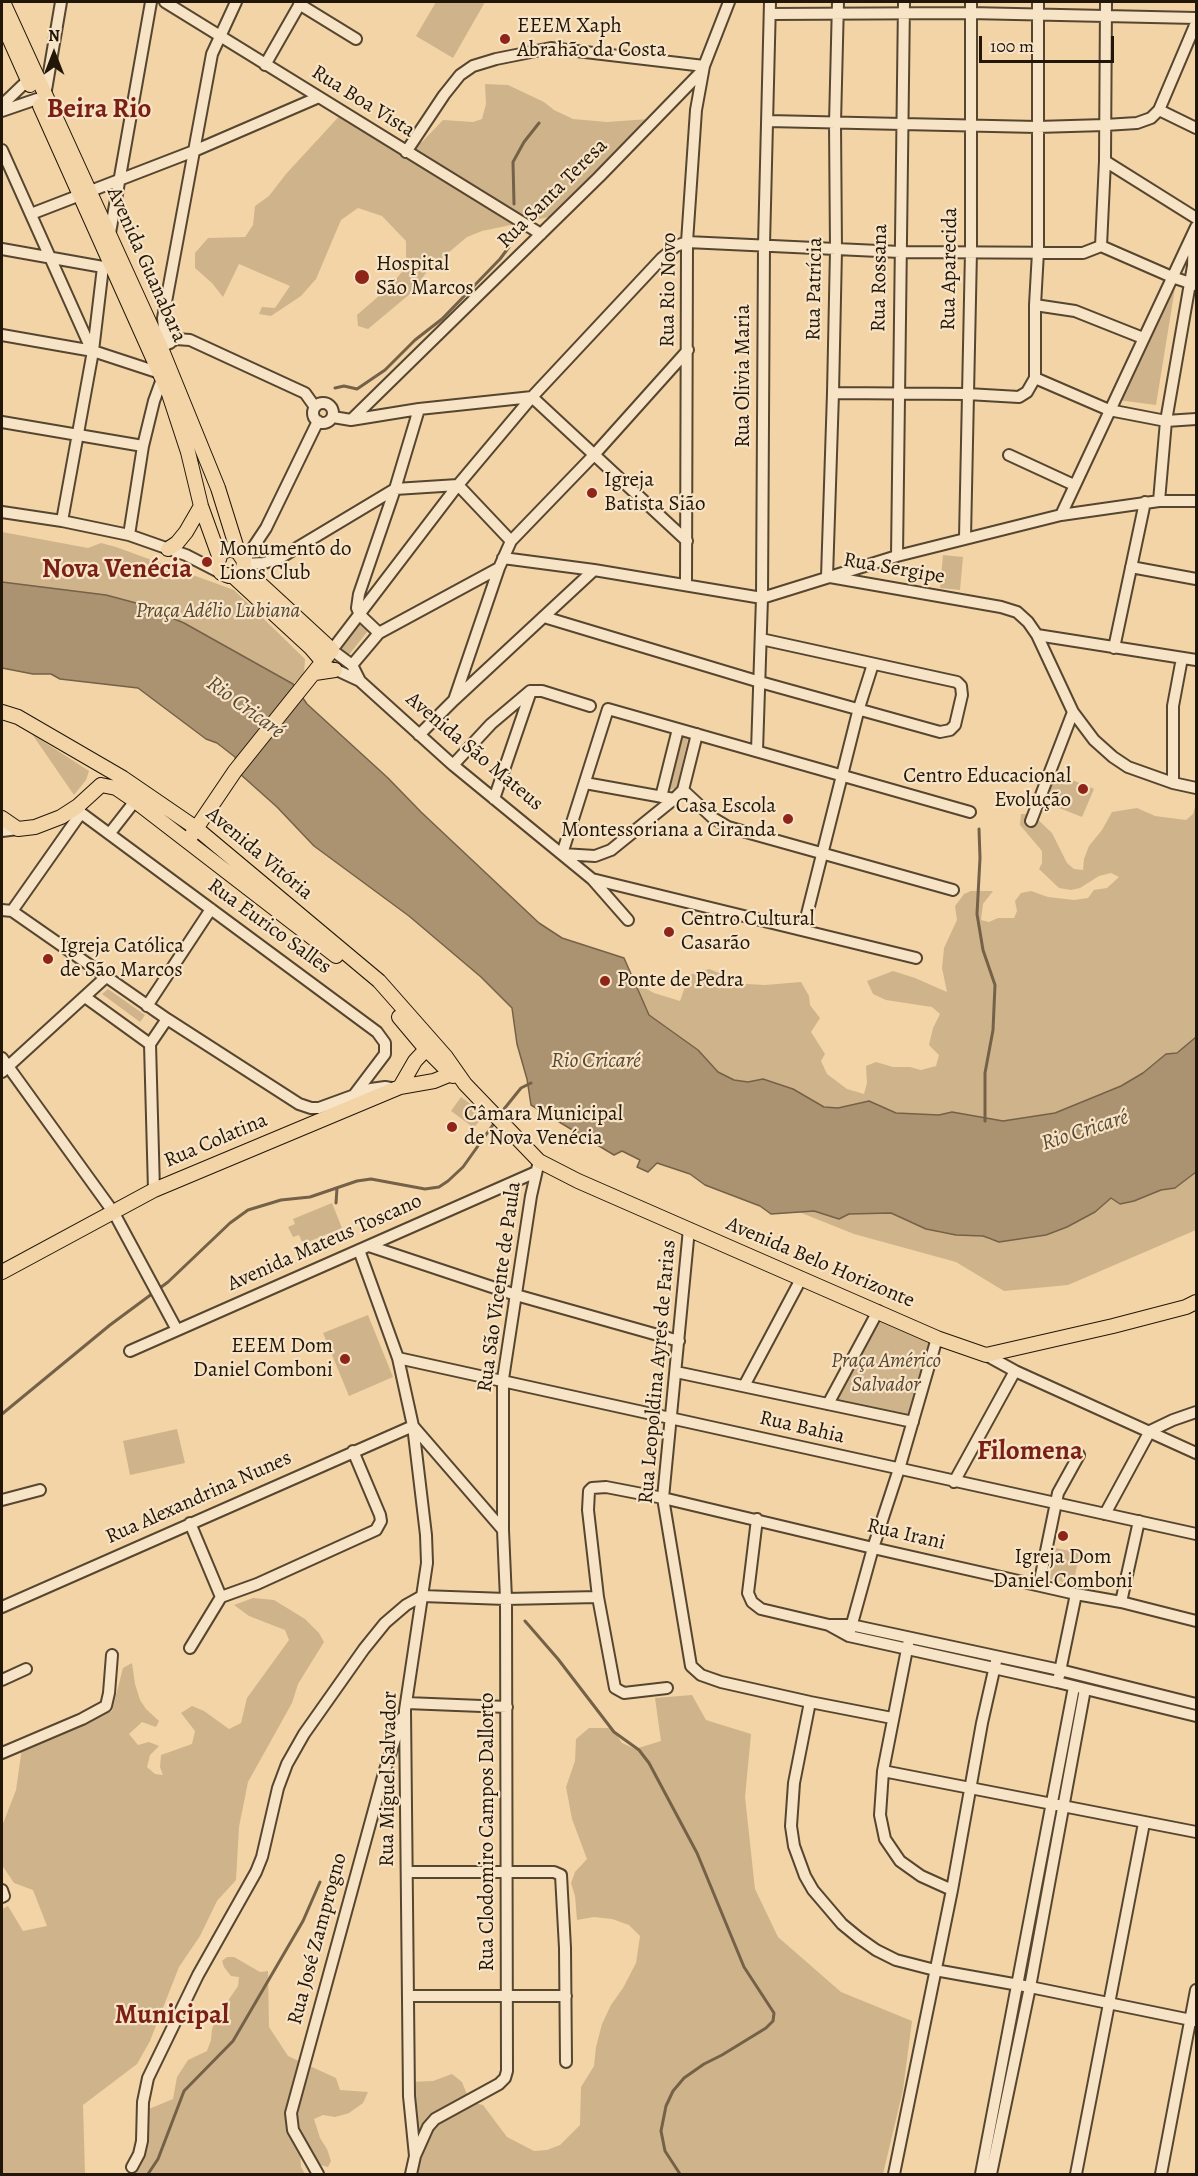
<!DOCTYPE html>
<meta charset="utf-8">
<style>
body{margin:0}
#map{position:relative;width:1198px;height:2176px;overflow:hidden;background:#f2d4a6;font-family:Alegreya,serif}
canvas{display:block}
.frame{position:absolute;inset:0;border:3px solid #221609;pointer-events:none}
.north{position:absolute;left:24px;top:24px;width:60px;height:60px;-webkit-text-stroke:4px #f7e3c5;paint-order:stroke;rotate:0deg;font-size:16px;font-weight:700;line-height:24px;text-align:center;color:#221609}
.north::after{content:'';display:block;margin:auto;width:21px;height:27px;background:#221609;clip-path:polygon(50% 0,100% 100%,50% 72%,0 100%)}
.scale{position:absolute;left:979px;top:36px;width:135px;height:27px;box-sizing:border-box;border:3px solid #221609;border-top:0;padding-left:8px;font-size:18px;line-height:21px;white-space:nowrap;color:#221609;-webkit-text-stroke:4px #f7e3c5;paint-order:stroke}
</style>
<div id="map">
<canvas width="1198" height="2176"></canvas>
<div class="frame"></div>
<div class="north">N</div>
<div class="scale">100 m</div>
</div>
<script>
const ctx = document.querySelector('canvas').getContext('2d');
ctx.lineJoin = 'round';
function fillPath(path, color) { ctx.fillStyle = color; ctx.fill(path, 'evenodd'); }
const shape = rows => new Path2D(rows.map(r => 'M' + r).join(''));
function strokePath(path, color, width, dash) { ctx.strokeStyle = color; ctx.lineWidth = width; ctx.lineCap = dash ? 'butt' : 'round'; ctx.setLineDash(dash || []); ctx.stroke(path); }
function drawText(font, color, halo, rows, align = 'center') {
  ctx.font = font + ' Alegreya,serif'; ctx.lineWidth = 4.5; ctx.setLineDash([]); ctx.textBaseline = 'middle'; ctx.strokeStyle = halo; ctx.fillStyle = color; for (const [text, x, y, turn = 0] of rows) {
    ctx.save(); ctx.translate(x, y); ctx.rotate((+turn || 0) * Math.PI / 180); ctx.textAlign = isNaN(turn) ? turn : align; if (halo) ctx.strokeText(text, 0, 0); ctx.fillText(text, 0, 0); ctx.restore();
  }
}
fillPath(shape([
 [436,2,485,2,453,58,416,36],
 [485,84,508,85,544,102,554,110,573,119,607,122,649,119,573,212,482,231,467,237,429,269,411,293,368,329,358,326,357,315,388,288,409,264,406,259,406,241,382,216,358,208,341,220,316,279,301,296,271,316,259,314,262,307,275,308,290,286,239,264,223,297,212,283,195,268,195,253,208,238,245,237,253,225,255,206,269,196,286,174,344,111,398,144,422,142,443,120,473,122,482,119,486,104],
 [1175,288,1156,405,1118,400],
 [2,532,88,548,101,543,116,547,234,590,305,659,304,674,293,684,184,623,121,599,2,582],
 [943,555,963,557,960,590,940,588],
 [362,620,371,627,348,656,340,650],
 [32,734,89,771,86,780,74,795],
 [680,736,688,739,677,787,670,790,667,785],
 [1055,773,1094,789,1082,817,1044,802],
 [1196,803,1196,1037,1177,1053,1166,1054,1143,1073,1121,1086,1055,1113,1003,1121,952,1112,939,1115,896,1113,869,1101,838,1108,824,1107,793,1089,763,1079,748,1082,734,1080,718,1072,698,1050,648,1015,634,982,654,993,680,1001,689,975,709,969,747,984,765,985,801,982,809,996,810,1005,820,1018,811,1032,825,1054,821,1061,827,1074,847,1089,864,1094,867,1083,866,1066,876,1062,893,1067,910,1067,921,1070,936,1066,939,1055,929,1045,933,1028,940,1014,932,1007,886,1000,873,994,867,981,893,971,915,978,947,992,942,968,944,948,957,920,955,906,964,894,971,891,993,891,983,904,981,920,989,922,998,918,1014,918,1017,911,1015,901,1021,893,1031,891,1048,897,1074,900,1088,898,1094,890,1107,888,1119,877,1111,873,1099,876,1080,888,1071,890,1059,888,1039,869,1042,863,1042,851,1020,825,1021,814,1032,814,1052,833,1067,863,1074,869,1083,870,1084,859,1089,846,1102,830,1112,812,1137,808,1155,816,1186,820,1193,814],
 [108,989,145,1015,140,1022,102,994],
 [461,1097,484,1114,474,1128,451,1111],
 [1196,1172,1196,1230,1068,1285,1004,1291,956,1262,854,1234,799,1212,814,1211,839,1219,849,1214,891,1213,941,1233,983,1236,990,1240,1046,1235,1067,1227,1095,1212,1111,1198,1120,1204,1134,1201,1161,1190,1175,1188],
 [332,1203,342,1228,303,1244,299,1235,293,1237,288,1227,295,1224,293,1219],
 [368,1315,393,1377,349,1396,323,1333],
 [875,1317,933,1344,907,1416,836,1400],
 [177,1429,185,1463,130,1475,123,1441],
 [1056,1548,1080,1553,1073,1584,1049,1579],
 [253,1598,274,1600,305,1619,319,1633,324,1642,298,1684,292,1703,248,1782,239,1827,236,1880,217,1901,200,1936,179,1967,150,2041,137,2064,83,2105,85,2174,2,2174,2,1909,8,1906,23,1931,47,1926,33,1890,14,1883,2,1865,2,1826,16,1790,22,1748,112,1711,123,1668,132,1663,135,1684,140,1700,146,1709,159,1721,156,1727,142,1722,129,1734,138,1745,149,1742,159,1746,150,1755,147,1767,155,1774,163,1775,160,1767,161,1755,192,1744,195,1731,181,1713,192,1706,204,1711,229,1729,241,1723,247,1698,289,1640,285,1630,249,1616,234,1605],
 [692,1695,706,1720,751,1734,745,1797,755,1889,778,1937,841,1992,912,2021,903,2090,883,2174,416,2174,409,2082,433,2081,452,2074,462,2082,470,2102,483,2105,507,2137,534,2151,547,2150,560,2145,580,2125,581,2087,594,2066,596,2047,602,2024,611,2005,623,1988,636,1963,640,1936,629,1925,612,1919,594,1917,577,1920,575,1896,571,1883,575,1872,587,1859,572,1819,566,1787,575,1761,576,1739,589,1728,612,1728,622,1743,635,1749,661,1741,655,1698],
 [227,1957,234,1957,260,1972,268,1971,269,2027,288,2056,336,2078,340,2090,368,2092,363,2103,349,2113,335,2117,323,2115,314,2119,320,2138,327,2149,331,2161,328,2167,320,2165,311,2152,300,2148,301,2167,305,2174,135,2174,144,2146,144,2111,173,2099,177,2077,188,2060,207,2051,211,2040,212,2029,217,2017,238,1986,239,1977,231,1976,224,1967,222,1961]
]), '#cfb48b');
const water = shape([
 [2,582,106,595,136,603,184,623,293,684,307,704,388,778,421,812,539,923,562,938,624,958,649,1015,698,1050,718,1072,734,1080,748,1082,763,1079,793,1089,824,1107,838,1108,869,1101,896,1113,939,1115,952,1112,1003,1121,1055,1113,1121,1086,1143,1073,1166,1054,1177,1053,1196,1037,1196,1172,1175,1188,1161,1190,1134,1201,1120,1204,1111,1198,1095,1212,1067,1227,1046,1235,999,1242,983,1236,956,1235,926,1229,891,1213,849,1214,839,1219,814,1211,771,1214,760,1206,705,1185,690,1174,657,1163,648,1172,637,1167,640,1160,622,1151,614,1155,531,1105,527,1079,517,1044,512,1008,481,977,409,916,314,846,277,807,239,773,235,757,217,743,206,739,138,688,60,679,51,674,33,674,2,668,2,582]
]);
fillPath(water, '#ab9371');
strokePath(water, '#746147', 1.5);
strokePath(shape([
 [514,204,513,162,524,142,539,123],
 [335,388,344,386,357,389,385,370,415,340,442,319,500,259,509,247,514,230],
 [979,829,980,858,977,914,983,950,995,985,993,1030,985,1073,985,1121],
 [500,1114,521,1088,531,1083],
 [336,1203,337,1188],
 [2,1414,110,1325,168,1282,230,1223,248,1210,281,1200,310,1197,357,1181,371,1179,425,1189,439,1187,448,1181,463,1167,495,1122],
 [525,1621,558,1659,614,1732,639,1750,649,1763,697,1853,744,1967,774,2013,773,2021,766,2028,722,2055,704,2064,684,2078,673,2091,666,2106,661,2131,665,2151,680,2174],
 [148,2174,158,2159,184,2091,233,2041,303,1921,320,1882]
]), '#746147', 3);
const minor = shape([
 [165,2,541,234],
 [299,4,356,39],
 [770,14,970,13,1196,18],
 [265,65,301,2],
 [45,96,61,2],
 [2,105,28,80],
 [1159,110,1196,23],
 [2,111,37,99],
 [768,121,1037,127,1105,125,1137,123,1151,118,1159,110,1196,128],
 [2,150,92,351],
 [406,152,444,95,460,75,473,66,496,59,551,48,704,66],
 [1105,161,1196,218],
 [31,214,194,151,319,97],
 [110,233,151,2],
 [1101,246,1172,277,1196,285],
 [2,249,103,267,108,265],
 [1035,305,1075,311,1143,338],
 [2,335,93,351,160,373],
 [170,343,164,329,163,318,212,54,236,2],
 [164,346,176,339,190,340,305,393,315,407],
 [1035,378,1109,410,1166,421,1196,419],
 [833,393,967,394,1019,397,1027,392,1035,378,1035,305,1038,252,1038,2],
 '313 413a10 10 0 1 1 20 0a10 10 0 1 1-20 0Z',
 [333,417,351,420,419,409,532,397,687,541],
 [351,420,599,177,702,71],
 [2,422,143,446],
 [1009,455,1074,485],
 [458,485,511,541],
 [1159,501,1166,421,1193,266,1194,233],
 [2,512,62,521,129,535,186,555,221,573],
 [1061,515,1196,227],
 [62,521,93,351,103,267],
 [129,535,143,446,154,401,162,379],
 [965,538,971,251,971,2],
 [897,556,904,2],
 [503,558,594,570,762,598,897,556,1061,515,1159,501,1196,501],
 [244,561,266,528,318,421],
 [244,564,264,563,280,558,395,489,458,485],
 [1131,567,1196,579],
 [827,577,833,393,836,250,835,123,838,2],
 [830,577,1001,607,1017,612,1028,622,1037,635,1073,712,1094,740,1113,757,1128,767,1173,783,1196,788],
 [686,585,687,242,696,110,704,66,729,2],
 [360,615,357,608,359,594,395,489,419,409],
 [360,615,379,633],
 [544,617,760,682,940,732,950,730,955,725,962,695,961,686,957,682,761,639],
 [1037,635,1196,660],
 [1114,648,1145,502],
 [352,665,379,633,499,568],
 [330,667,360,681,453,765,592,879,916,958],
 [360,681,352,665,332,650,458,485,532,397,662,258,676,246,687,242,900,252,1083,253,1101,246,1105,161,1106,2],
 [531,691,542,691,590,706],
 [454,700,499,568,511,541,593,456,688,350],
 [419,735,454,700,594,570],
 [757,751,762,598,764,245,770,2],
 [453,765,491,724,530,691],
 [585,783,674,799],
 [1173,783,1173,706,1182,658],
 [683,790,713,818,728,827,953,890],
 [661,797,678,729],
 [494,799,531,691],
 [78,806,81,813,377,1032,385,1043,385,1054,354,1095],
 [1031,821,1073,712],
 [2,831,18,829],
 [110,833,135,801],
 [562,854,608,709,970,812],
 [562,854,595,856,611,850,674,799,683,790,697,734],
 [592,879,628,920],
 [2,910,12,911,167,1019,299,1104,311,1108,319,1108,371,1089,385,1087,397,1089],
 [12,911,81,813],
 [803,930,859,708,873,664],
 [85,997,150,1044],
 [147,1006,211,909],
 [2,1058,114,1213,177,1330],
 [2,1072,106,977],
 [154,1190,150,1044,167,1019],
 [689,1229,663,1498,691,1666,701,1675,721,1682,810,1702,892,1718],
 [369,1246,516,1295,679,1341],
 [359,1250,398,1358,413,1426,426,1535,427,1563,405,1710,409,2096,415,2156,411,2174],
 [130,1351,536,1172],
 [986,1355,1015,1371,1196,1453],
 [398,1358,1196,1534],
 [676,1372,913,1422],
 [744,1386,801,1279],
 [828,1404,878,1311],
 [954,1482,1015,1371],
 [2,1500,40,1490],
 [1105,1514,1150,1431,1173,1420,1196,1412],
 [757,1519,748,1593,752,1602,761,1609,829,1625,851,1625,1060,1670,1196,1704],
 [1039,1585,1058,1493,1079,1455],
 [221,1597,257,1584,376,1530,381,1521,380,1515,353,1451],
 [1121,1602,1139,1521],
 [2,1607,413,1426,503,1530],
 [829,1625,849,1636,1057,1682,1196,1716],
 [850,1631,873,1548,899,1469,937,1338],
 [908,1644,883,1771,880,1815,885,1839,900,1861,921,1876,952,1890],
 [190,1648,221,1597,190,1523],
 [1059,1676,1076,1594],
 [2,1680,26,1669],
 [667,1688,624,1693,615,1688,598,1597,588,1510,589,1491,592,1488,606,1487,663,1498,873,1548,1076,1594,1121,1602,1196,1621],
 [810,1702,794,1783,791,1826,794,1846,805,1876,813,1890,842,1924,859,1938,876,1950,896,1960,935,1970,1030,1987,1196,2021],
 [406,1703,507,1707],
 [2,1753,82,1719,106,1706,109,1693,112,1655],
 [883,1771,1196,1832],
 [407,1872,554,1872,561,1875,565,1948,566,2062],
 [2,1890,4,1896,2,1897],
 [409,1996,566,1996],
 [415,2156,428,2127,435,2119,499,2084,505,2078,507,2071,506,1599,503,1530,503,1379,531,1196,539,1161],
 [132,2167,139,2154,142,2141,143,2102,148,2078,198,1975,256,1872,262,1857,278,1788,287,1764,304,1734,364,1649,385,1623,406,1605,422,1596,506,1599,598,1597],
 [318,2174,293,2130,291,2113,384,1773,402,1718],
 [894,2174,952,1890,982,1723,997,1657],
 [981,2174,1074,1687],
 [991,2174,1030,1987,1085,1689],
 [1076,2174,1144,1823],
 [1161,2174,1196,1990]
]);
const major = shape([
 [3,2,161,348,218,488,238,552,244,561,243,568,237,575,229,576,221,573,217,565,221,553,229,549,238,552],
 [2,22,30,85],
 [40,106,169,394,188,452,201,506,219,556],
 [168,549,177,543,186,532,201,506],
 [233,576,310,647,323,662],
 [315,673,335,670],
 [2,712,18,717,123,778,196,828,379,981,446,1057,465,1084,539,1161,578,1181,937,1338,986,1355,1113,1326,1186,1307,1196,1302],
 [101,785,116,788,135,801,336,956],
 [2,818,18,829,35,827,61,817,78,806,101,785],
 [191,836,235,771,332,650,243,568],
 [399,1017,425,1048,453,1076],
 [400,1087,415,1061,432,1043],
 [2,1272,154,1190,400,1087,434,1081,456,1072]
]);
strokePath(minor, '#564630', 14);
strokePath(major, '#221609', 16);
strokePath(minor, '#f7e3c5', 10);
strokePath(major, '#f2d4a6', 14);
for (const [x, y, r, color] of [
 [505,39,6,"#8f2418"],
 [362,277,8,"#8f2418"],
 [592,493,6,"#8f2418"],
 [207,562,6,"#8f2418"],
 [1083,789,6,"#8f2418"],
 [788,819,6,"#8f2418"],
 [669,932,6,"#8f2418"],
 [48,959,6,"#8f2418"],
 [605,981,6,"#8f2418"],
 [452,1127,6,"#8f2418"],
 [345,1359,6,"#8f2418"],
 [1063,1536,6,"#8f2418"]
]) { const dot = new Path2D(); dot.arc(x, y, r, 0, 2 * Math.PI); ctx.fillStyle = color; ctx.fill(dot); strokePath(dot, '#f7e3c5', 2); }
drawText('21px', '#221609', '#f7e3c5', [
 ["EEEM Xaph",517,27],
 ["Abrahão da Costa",517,51],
 ["Hospital",376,265],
 ["São Marcos",376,289],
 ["Igreja",604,481],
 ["Batista Sião",604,505],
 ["Monumento do",219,550],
 ["Lions Club",219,574],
 ["Centro Educacional",1071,777,"right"],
 ["Evolução",1071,801,"right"],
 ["Casa Escola",776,807,"right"],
 ["Montessoriana a Ciranda",776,831,"right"],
 ["Centro Cultural",681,920],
 ["Casarão",681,944],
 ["Igreja Católica",60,947],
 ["de São Marcos",60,971],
 ["Ponte de Pedra",617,981],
 ["Câmara Municipal",464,1115],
 ["de Nova Venécia",464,1139],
 ["EEEM Dom",333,1347,"right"],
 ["Daniel Comboni",333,1371,"right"],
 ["Igreja Dom",1063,1558,"center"],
 ["Daniel Comboni",1063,1582,"center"]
], 'left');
drawText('21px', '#221609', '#f7e3c5', [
 ["Rua Boa Vista",363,102,32],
 ["Rua Santa Teresa",553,194,-45],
 ["Avenida Guanabara",146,265,66],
 ["Rua Aparecida",950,269,-89],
 ["Rua Rossana",880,278,-89],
 ["Rua Patrícia",815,289,-89],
 ["Rua Rio Novo",669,290,-89],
 ["Rua Olivia Maria",744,376,-90],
 ["Rua Sergipe",894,569,10],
 ["Avenida São Mateus",474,752,40],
 ["Avenida Vitória",259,854,40],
 ["Rua Eurico Salles",269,927,36],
 ["Rua Colatina",216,1141,-23],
 ["Avenida Mateus Toscano",325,1243,-24],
 ["Avenida Belo Horizonte",820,1263,23],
 ["Rua São Vicente de Paula",500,1287,-82],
 ["Rua Leopoldina Ayres de Farias",658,1372,-85],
 ["Rua Bahia",802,1428,13],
 ["Rua Alexandrina Nunes",199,1498,-24],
 ["Rua Irani",906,1535,13],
 ["Rua Miguel Salvador",389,1779,-89],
 ["Rua Clodomiro Campos Dallorto",488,1832,-90],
 ["Rua José Zamprogno",318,1939,-75]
]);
drawText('italic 21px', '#564530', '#f7e3c5', [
 ["Praça Adélio Lubiana",218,612],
 ["Praça Américo",886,1362],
 ["Salvador",886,1386]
]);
drawText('italic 22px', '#594833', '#f7e3c5', [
 ["Rio Cricaré",245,708,36],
 ["Rio Cricaré",596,1062],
 ["Rio Cricaré",1085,1131,-18]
]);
drawText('bold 27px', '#7a1f14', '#f7e3c5', [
 ["Beira Rio",99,110],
 ["Nova Venécia",117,570],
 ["Filomena",1030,1452],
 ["Municipal",172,2016]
]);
</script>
